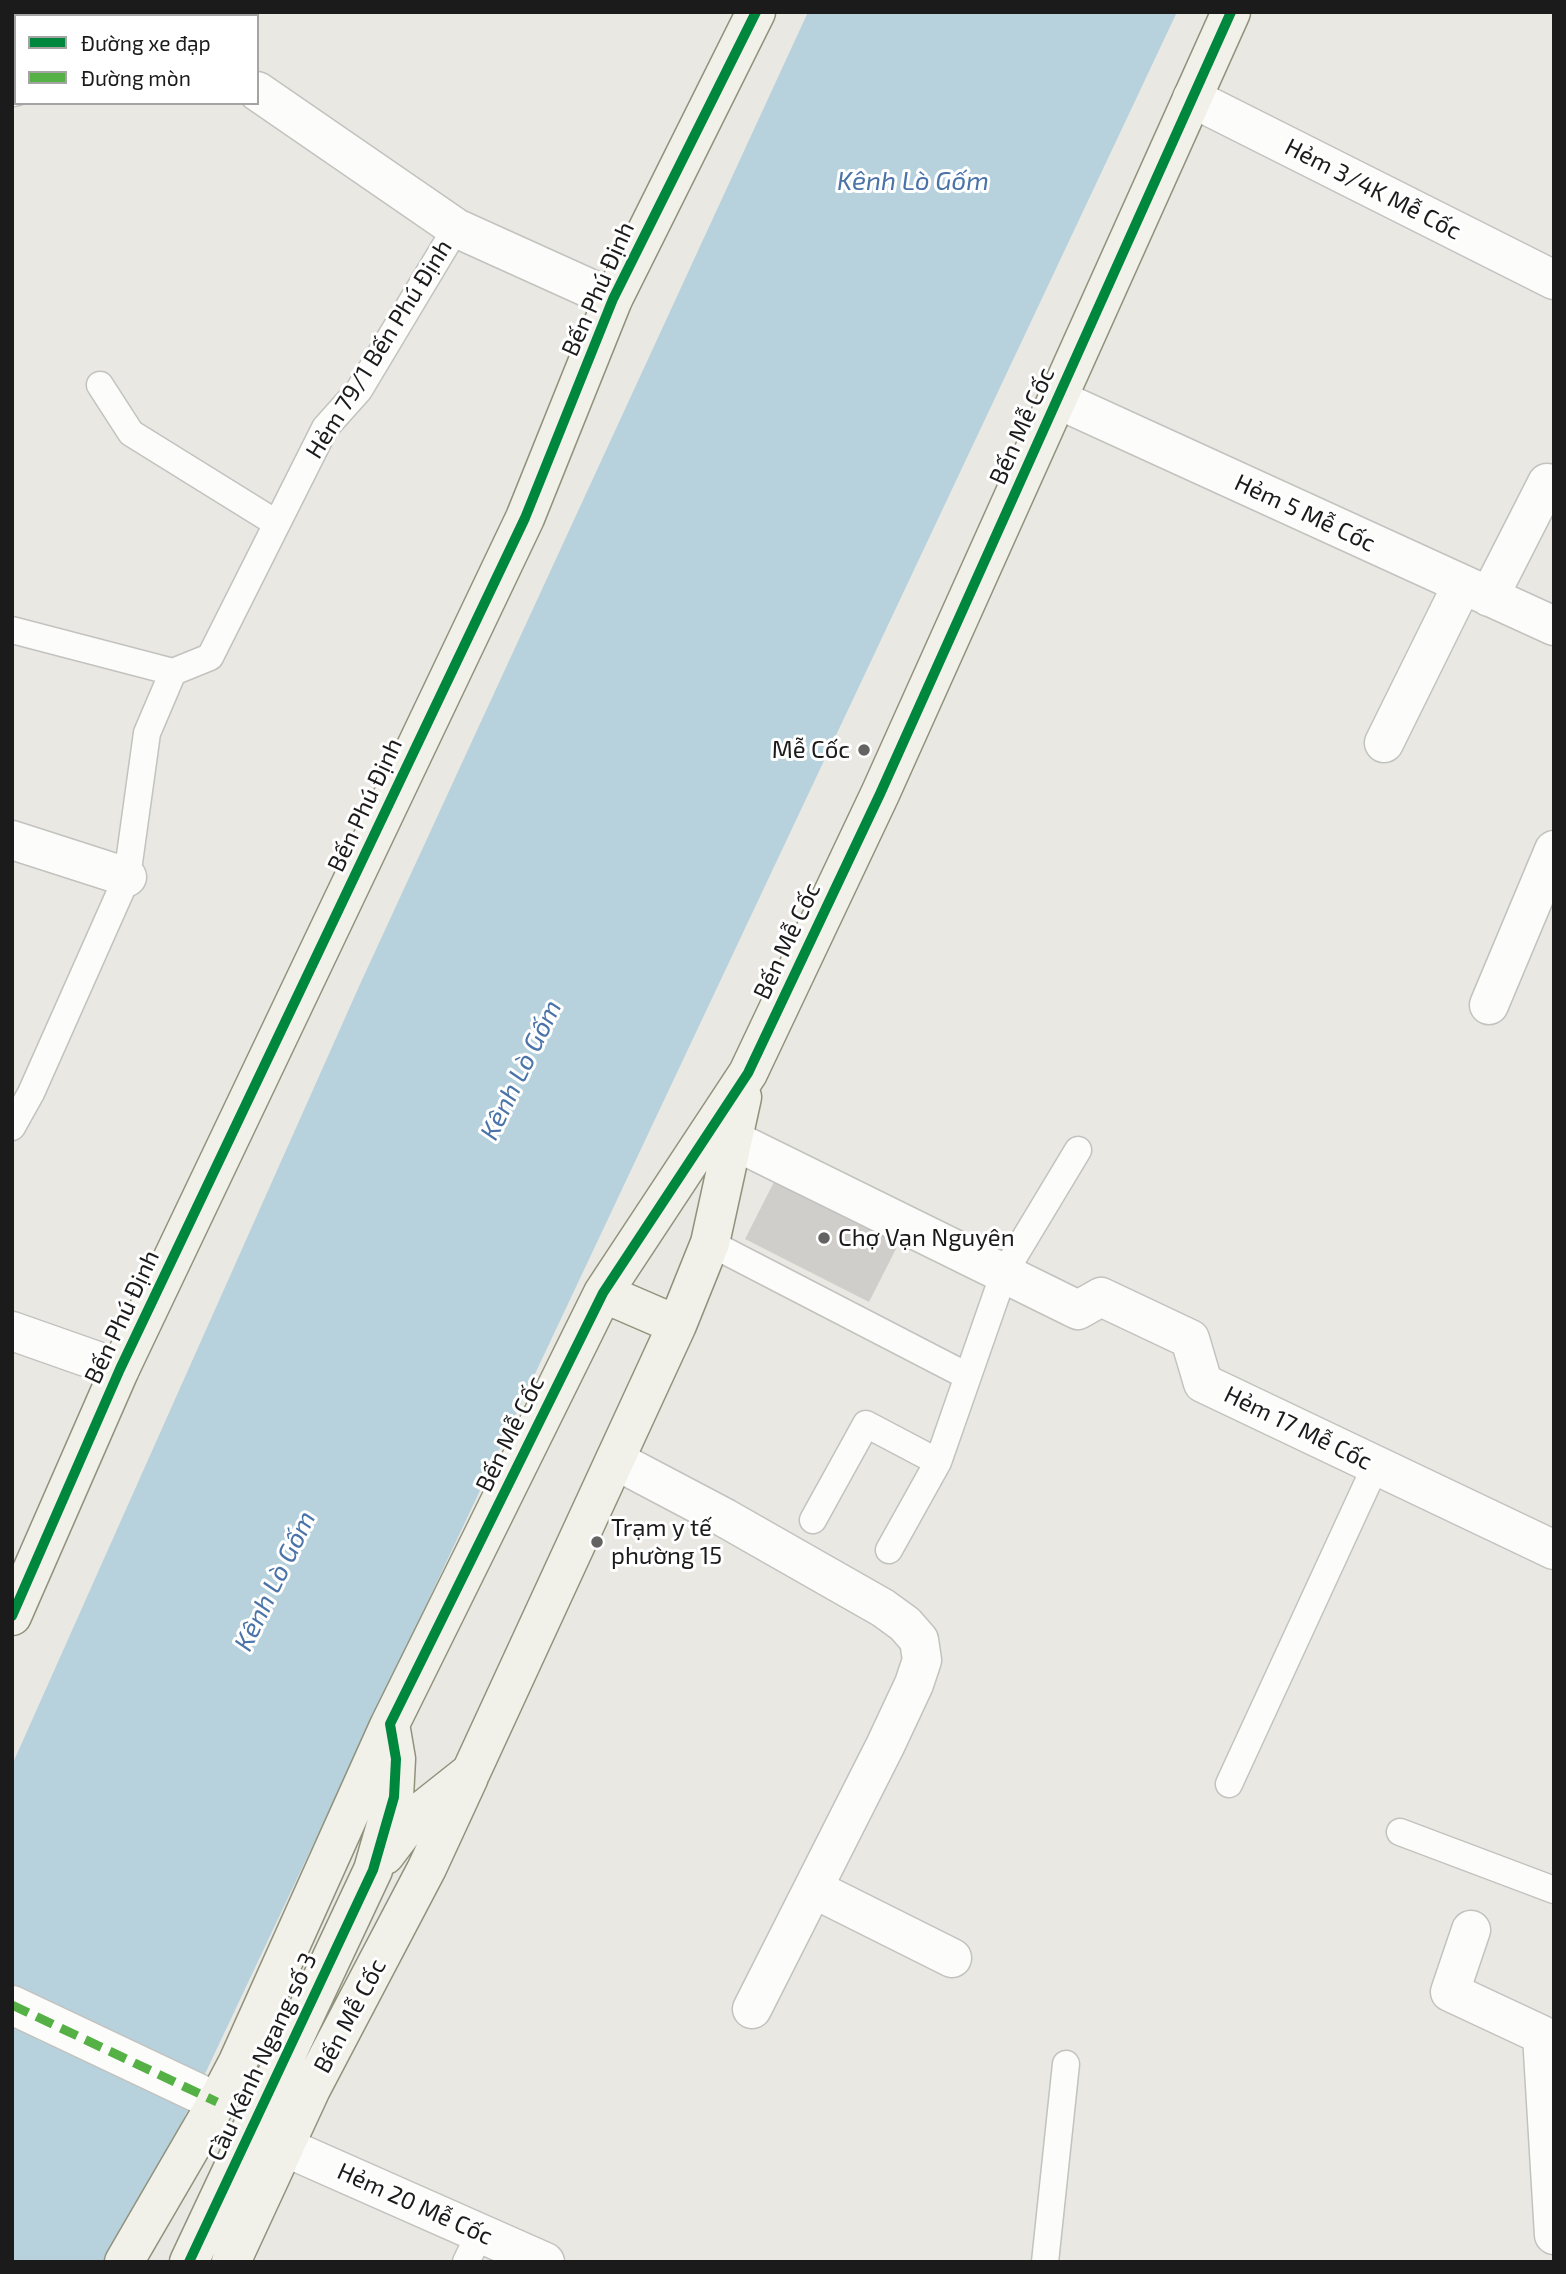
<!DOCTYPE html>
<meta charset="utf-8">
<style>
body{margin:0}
#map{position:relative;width:1566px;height:2274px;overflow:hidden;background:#eae8e3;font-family:"Exo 2",sans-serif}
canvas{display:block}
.frame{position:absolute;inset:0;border:14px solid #1b1b1b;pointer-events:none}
.legend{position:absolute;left:14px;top:14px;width:245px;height:91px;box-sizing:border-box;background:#fff;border:2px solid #a4a4a4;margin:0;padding:9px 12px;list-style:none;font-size:21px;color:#1b1b1b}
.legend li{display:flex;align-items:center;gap:14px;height:35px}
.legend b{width:35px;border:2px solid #a4a4a4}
</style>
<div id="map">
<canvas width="1566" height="2274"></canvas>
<div class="frame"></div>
<ul class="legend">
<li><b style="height:9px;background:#00873e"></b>Đường xe đạp</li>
<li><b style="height:9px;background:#55b145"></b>Đường mòn</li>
</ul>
</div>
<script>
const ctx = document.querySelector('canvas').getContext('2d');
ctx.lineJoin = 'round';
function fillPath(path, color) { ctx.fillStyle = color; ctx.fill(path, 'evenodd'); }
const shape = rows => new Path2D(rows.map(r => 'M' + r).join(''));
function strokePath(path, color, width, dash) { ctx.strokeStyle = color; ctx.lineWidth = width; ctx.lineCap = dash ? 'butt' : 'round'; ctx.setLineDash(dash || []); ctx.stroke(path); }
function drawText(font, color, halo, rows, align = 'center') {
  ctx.font = font + ' "Exo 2",sans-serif'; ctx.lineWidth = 6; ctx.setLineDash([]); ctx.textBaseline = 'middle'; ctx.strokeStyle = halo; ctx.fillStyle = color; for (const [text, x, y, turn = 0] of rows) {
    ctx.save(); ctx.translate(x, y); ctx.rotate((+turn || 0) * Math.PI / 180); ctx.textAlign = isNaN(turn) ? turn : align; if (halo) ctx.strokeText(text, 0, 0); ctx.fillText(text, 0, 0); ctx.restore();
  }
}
fillPath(shape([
 [808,12,1177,12,129,2235,114,2262,12,2262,12,1765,361,982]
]), '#b7d2dd');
fillPath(shape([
 [778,1174,902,1237,869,1302,745,1239]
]), '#d0ceca');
const lane = shape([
 [100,385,131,433,276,523],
 [12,630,173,672],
 [12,1127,31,1093,127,877,147,733,173,672,210,657,325,428,359,390,456,228],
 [710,1243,967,1376],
 [813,1520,866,1424,938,1462],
 [889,1550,938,1462,1004,1273,1078,1150],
 [1229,1784,1376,1465],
 [1400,1832,1554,1890],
 [466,2262,480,2233],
 [1045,2262,1066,2064]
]);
const street = shape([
 [187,12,189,16],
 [12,87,16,86],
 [257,91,456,228,613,299],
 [1192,98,1554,280],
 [1057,399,1554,626],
 [1489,597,1547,483,1554,484],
 [1384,743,1462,585],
 [12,840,127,877],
 [1489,1005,1554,850],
 [733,1140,1078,1310,1101,1297,1190,1339,1203,1383,1554,1550],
 [12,1331,120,1369],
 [615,1460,725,1518,883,1608,905,1624,919,1640,922,1660,914,1684,885,1746,752,2009],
 [814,1889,952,1958],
 [1471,1930,1450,1992,1542,2035,1554,2235],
 [12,2005,217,2102],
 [285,2147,545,2262]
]);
const secondary = shape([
 [603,1293,677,1325],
 [12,1616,120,1369,525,518,613,299,756,12],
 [385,1855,413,1818,471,1772,677,1325,710,1243,742,1097],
 [124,2262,217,2102,238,2062,389,1726],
 [189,2262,373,1870,394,1797,396,1759,390,1724,603,1293,748,1073,880,794,1231,12],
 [231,2262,311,2089,427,1868,469,1777]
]);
strokePath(lane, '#c2c2bf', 29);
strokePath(street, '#c2c2bf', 41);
strokePath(secondary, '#90927c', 41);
strokePath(lane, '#fcfcfb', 26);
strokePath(street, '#fcfcfb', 38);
strokePath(secondary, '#f1f1e9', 38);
strokePath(shape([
 [12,2005,217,2102]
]), '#55b145', 9, [18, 9]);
strokePath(shape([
 [12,1616,120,1369,525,518,613,299,756,12],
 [189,2262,373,1870,394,1797,396,1759,390,1724,603,1293,748,1073,880,794,1231,12]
]), '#00873e', 10);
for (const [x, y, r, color] of [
 [864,750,7,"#636361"],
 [824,1238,7,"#636361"],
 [597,1542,7,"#636361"]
]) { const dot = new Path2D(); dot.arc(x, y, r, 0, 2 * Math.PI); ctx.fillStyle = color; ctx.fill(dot); strokePath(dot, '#fff', 2.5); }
drawText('24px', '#1b1b1b', '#fff', [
 ["Hẻm 3/4K Mễ Cốc",1373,189,27],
 ["Bến Phú Định",598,289,-66],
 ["Hẻm 79/1 Bến Phú Định",379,349,-58],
 ["Bến Mễ Cốc",1022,426,-66],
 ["Hẻm 5 Mễ Cốc",1305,513,25],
 ["Bến Phú Định",365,805,-65],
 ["Bến Mễ Cốc",787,941,-65],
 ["Bến Phú Định",122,1317,-65],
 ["Hẻm 17 Mễ Cốc",1298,1428,26],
 ["Bến Mễ Cốc",510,1434,-64],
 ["Bến Mễ Cốc",350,2016,-62],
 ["Cầu Kênh Ngang số 3",262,2057,-65],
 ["Hẻm 20 Mễ Cốc",415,2204,24]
]);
drawText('24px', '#1b1b1b', '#fff', [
 ["Mễ Cốc",850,750,"right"],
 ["Chợ Vạn Nguyên",838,1238],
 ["Trạm y tế",611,1528],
 ["phường 15",611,1556]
], 'left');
drawText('italic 26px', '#4a73a8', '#fff', [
 ["Kênh Lò Gốm",913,181],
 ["Kênh Lò Gốm",521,1070,-64],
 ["Kênh Lò Gốm",275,1581,-64]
]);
</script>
